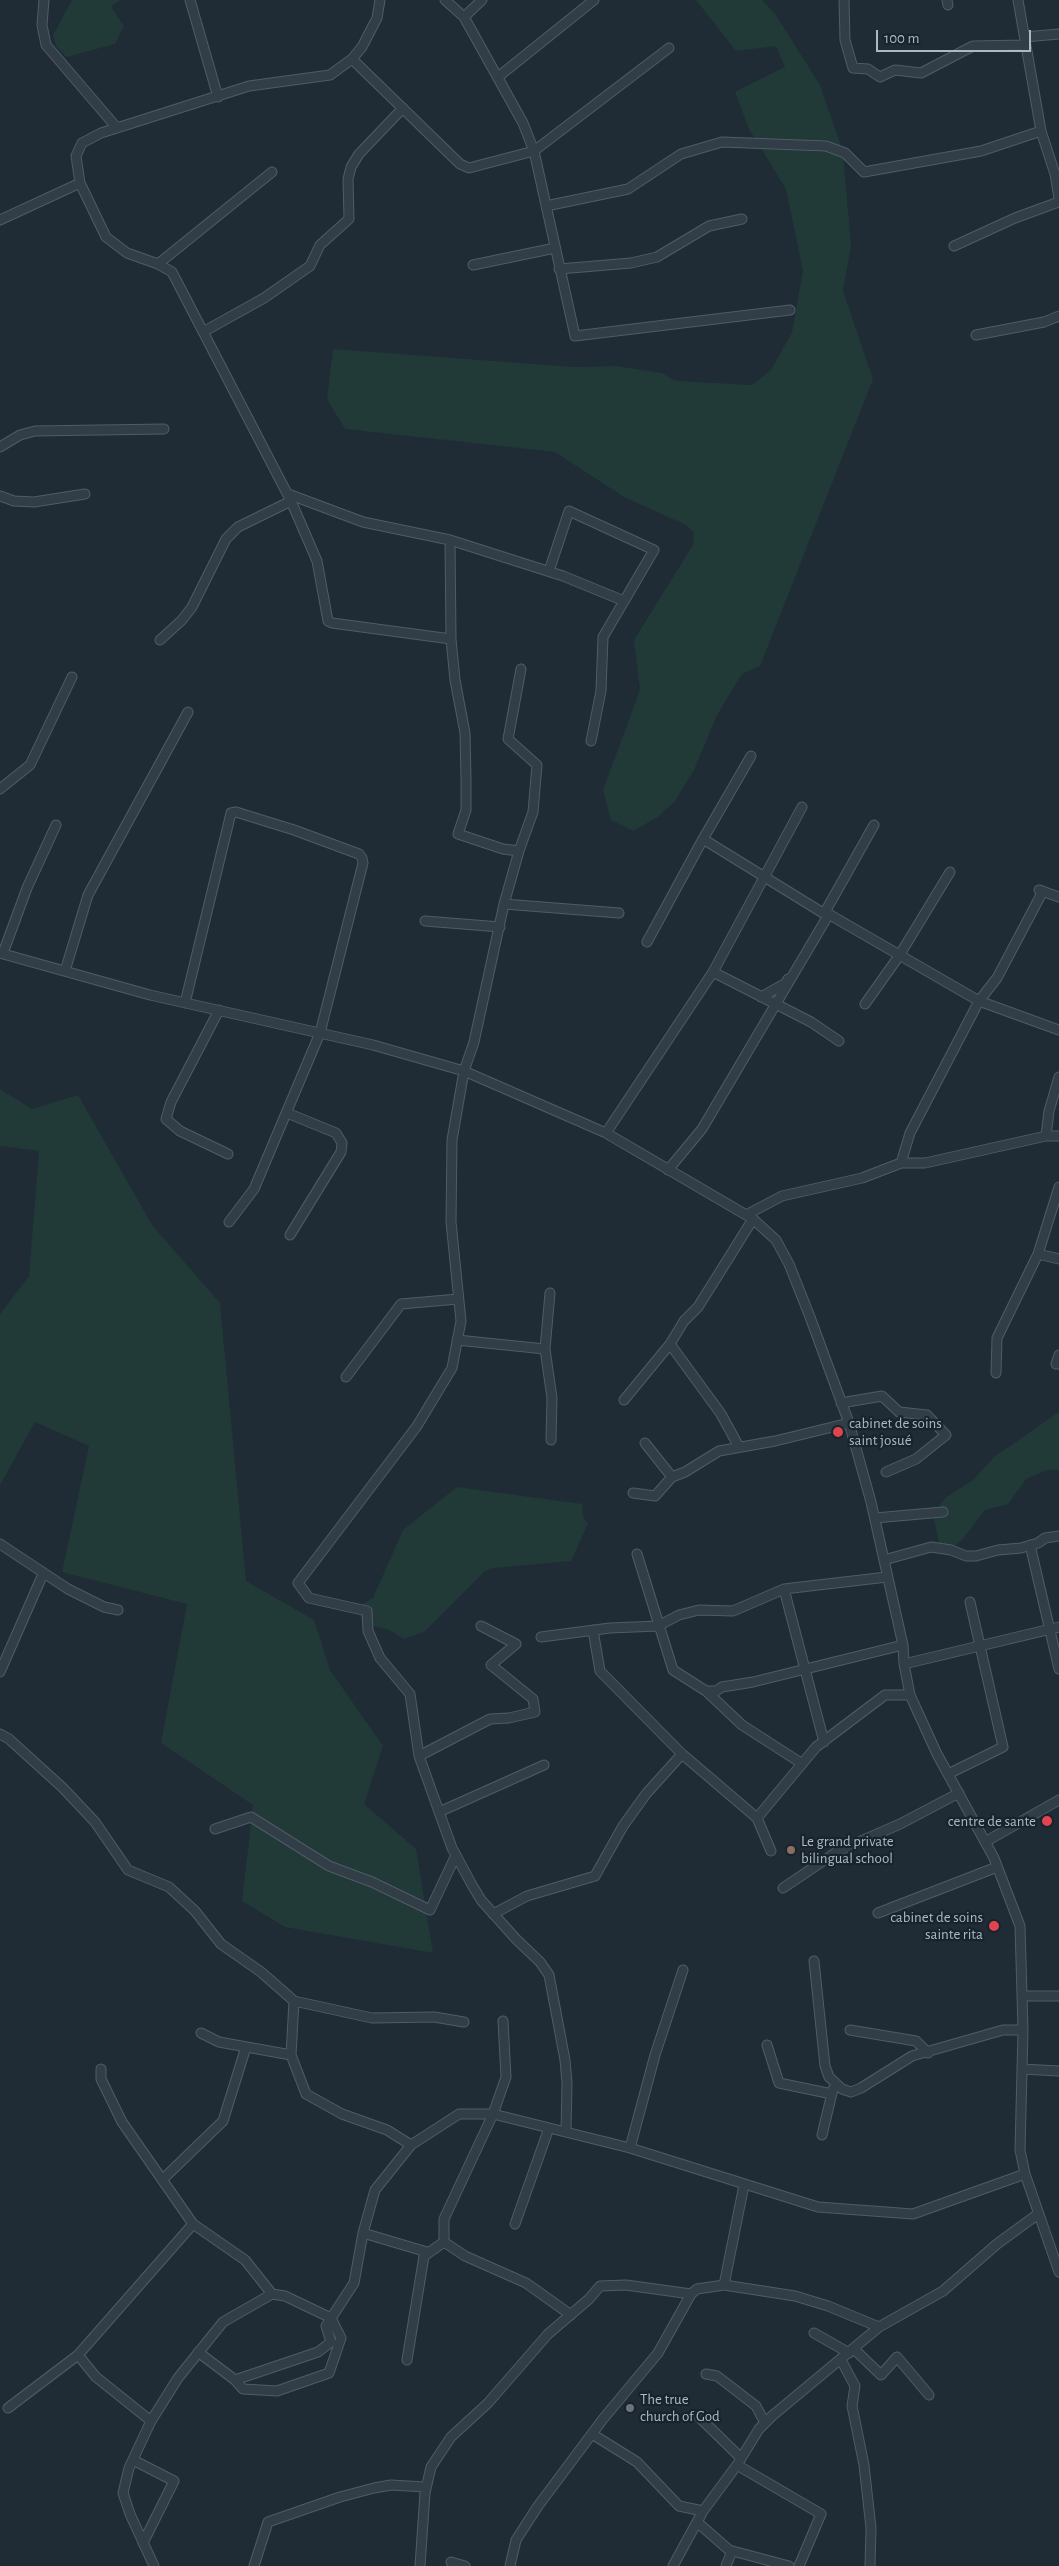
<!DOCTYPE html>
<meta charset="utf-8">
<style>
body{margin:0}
#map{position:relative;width:1059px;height:2566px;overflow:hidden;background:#1f2c36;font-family:"Alegreya Sans",sans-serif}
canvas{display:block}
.scale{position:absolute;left:876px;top:30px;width:155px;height:22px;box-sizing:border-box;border:2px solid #acb9c4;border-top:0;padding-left:6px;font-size:15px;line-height:18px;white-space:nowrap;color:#acb9c4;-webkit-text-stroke:4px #18232b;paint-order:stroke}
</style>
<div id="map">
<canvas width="1059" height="2566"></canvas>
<div class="scale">100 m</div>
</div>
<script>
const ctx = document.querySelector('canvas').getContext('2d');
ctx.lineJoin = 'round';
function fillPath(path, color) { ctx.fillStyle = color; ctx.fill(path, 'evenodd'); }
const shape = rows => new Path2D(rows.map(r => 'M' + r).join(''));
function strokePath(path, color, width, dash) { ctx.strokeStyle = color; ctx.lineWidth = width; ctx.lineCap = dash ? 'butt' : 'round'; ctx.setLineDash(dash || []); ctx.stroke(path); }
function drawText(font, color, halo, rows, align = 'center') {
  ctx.font = font + ' "Alegreya Sans",sans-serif'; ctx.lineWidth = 4.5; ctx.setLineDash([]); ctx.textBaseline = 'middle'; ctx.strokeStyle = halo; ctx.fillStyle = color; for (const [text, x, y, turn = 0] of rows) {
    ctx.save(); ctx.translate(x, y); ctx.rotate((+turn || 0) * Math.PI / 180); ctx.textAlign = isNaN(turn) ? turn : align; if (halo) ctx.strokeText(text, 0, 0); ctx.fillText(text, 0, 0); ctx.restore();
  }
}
fillPath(shape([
 [72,0,120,0,111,7,124,26,115,44,66,57,56,46,53,35],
 [696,0,762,0,776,15,820,85,843,152,851,245,843,291,873,379,760,666,742,674,717,715,694,770,675,801,658,817,633,831,611,820,603,790,640,690,634,640,693,545,694,533,686,525,624,497,555,452,345,429,327,399,333,349,574,367,616,366,662,373,676,381,752,385,771,370,792,332,803,271,786,189,749,129,735,92,785,67,776,46,736,51],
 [0,1089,32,1109,78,1095,152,1225,220,1303,246,1581,314,1620,330,1670,383,1746,364,1804,416,1849,433,1953,285,1927,242,1901,253,1805,161,1743,187,1604,62,1572,89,1446,35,1422,0,1485,0,1314,29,1276,39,1151,0,1146],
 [1059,1412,1059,1470,1047,1470,1026,1479,1008,1504,985,1510,963,1539,951,1550,940,1548,933,1514,946,1497,973,1480,994,1457],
 [457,1487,582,1504,583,1517,588,1524,571,1561,494,1568,485,1571,424,1632,404,1639,387,1629,366,1625,355,1608,373,1598,403,1530]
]), '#213937');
const street = shape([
 [44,0,42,25,46,45,117,128],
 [190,0,218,97],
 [380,0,377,18,362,47,352,59,330,75,249,86,101,133,82,143,76,156,80,183,106,237,127,253,158,264,172,272,291,501,317,561,328,621,332,623,451,639],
 [445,0,464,17,523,123,534,151,575,336,790,310],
 [844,0,845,40,853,68,868,69,880,77,895,70,921,73,973,46,1025,45],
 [947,0,948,5],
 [464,17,482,0],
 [1025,37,1059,34],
 [352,59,460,164,469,168,534,151,669,48],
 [498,77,594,0],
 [1041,131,1055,174,1059,198],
 [546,206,628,189,681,154,722,142,826,146,845,153,864,172,981,151,1041,131,1018,0],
 [0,220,80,183],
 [954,246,1015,218,1059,202],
 [158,264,272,172],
 [473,265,555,248],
 [559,269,631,263,657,257,709,226,742,219],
 [203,332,264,298,310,266,320,245,349,219,348,179,351,167,359,154,403,108],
 [976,335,1044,322,1059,316],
 [0,447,20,435,35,431,164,429],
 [288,494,363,522,450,540,563,576,624,601],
 [0,496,14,501,34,502,85,494],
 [549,571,569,511,654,550,603,637,601,691,591,741],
 [160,640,182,620,192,607,226,539,238,527,291,501],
 [0,789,30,765,72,677],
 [703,839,823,913,825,912,979,1001,1059,1030],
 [519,851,533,812,537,765,508,739,521,669],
 [1039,890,1059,897],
 [504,904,619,913],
 [825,912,874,825],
 [425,921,500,927],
 [647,942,703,839,751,756],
 [0,953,150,995,373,1045,464,1071,606,1133,753,1219,776,1240,789,1264,810,1317,849,1423,871,1502,903,1645,904,1664,910,1695,937,1754,994,1858,1020,1926,1023,2030,1020,2150,1025,2174,1059,2272],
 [3,953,27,888,56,825],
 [65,971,88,895,188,712],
 [713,972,811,1022,839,1041],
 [761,997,786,983,788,979],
 [185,1003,231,813,236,812,294,830,359,854,362,858,363,863,320,1033,254,1189,229,1222],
 [865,1004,899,956,950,872],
 [219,1010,171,1102,166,1119,180,1131,228,1154],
 [287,1113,336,1133,342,1143,341,1152,290,1235],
 [606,1133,713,972,802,807],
 [1046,1136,1049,1111,1059,1077],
 [901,1163,910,1133,979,1001,997,978,1043,891],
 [668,1170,702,1129,829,914],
 [746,1215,782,1196,862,1178,901,1163,925,1163,1046,1136,1059,1136],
 [1038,1254,1059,1259],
 [550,1293,545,1349,552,1398,551,1440],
 [457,1340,545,1349],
 [670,1344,721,1414,739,1447],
 [1059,1355,1056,1364,1059,1364],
 [996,1373,997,1338,1038,1254,1059,1187],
 [346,1377,401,1304,458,1299],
 [624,1400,670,1344,684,1321,698,1307,753,1219],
 [841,1403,882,1396,899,1412,927,1415,946,1435,916,1459,886,1472],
 [645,1443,672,1477],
 [633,1493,655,1496,672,1477,685,1472,719,1451,775,1441,849,1423],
 [875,1518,943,1512],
 [0,1544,68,1589,104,1607,118,1610],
 [1030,1545,1059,1669],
 [637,1554,673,1670,706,1691,742,1725,801,1763],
 [884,1560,931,1547,951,1550,966,1556,976,1556,998,1550,1021,1548,1038,1543,1045,1538,1059,1536],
 [784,1589,824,1742],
 [481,1626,516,1644,491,1665,533,1699,535,1712,509,1718,490,1719,419,1756,452,1848,472,1885,481,1900,516,1939,540,1962,549,1975,565,2060,567,2083,566,2132],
 [593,1630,600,1671,682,1754],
 [541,1637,610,1628,658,1626,679,1615,699,1610,733,1611,784,1589,887,1577],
 [904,1664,1059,1627],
 [0,1672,43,1574],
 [706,1691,716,1691,722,1687,753,1682,903,1645],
 [0,1734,9,1739,63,1788,95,1822,128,1870,169,1887,195,1911,221,1944,261,1972,294,2001,291,2055,306,2094,342,2114,387,2130,411,2145],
 [419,1756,410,1694,380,1658,368,1631,367,1611,309,1598,298,1583,417,1426,452,1368,461,1321,451,1222,452,1140,464,1071,474,1042,504,904,519,851,503,849,458,834,466,810,466,779,465,733,455,680,451,639,450,540],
 [948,1774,1003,1747,970,1602],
 [439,1812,544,1765],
 [757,1818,816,1747,885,1695,910,1695],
 [215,1829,251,1817,329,1866,372,1882,430,1910,456,1855],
 [985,1842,1059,1800],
 [783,1888,838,1851,900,1824,959,1793],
 [878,1913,997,1867],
 [493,1914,527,1896,595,1876,623,1826,646,1794,682,1754,757,1818,771,1851],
 [814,1961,825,2066,829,2077,842,2089,851,2092,861,2088,912,2056,1003,2030,1023,2030],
 [1023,1996,1059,1996],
 [294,2001,372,2018,434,2017,464,2022],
 [850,2030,916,2041,928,2053],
 [201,2033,219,2042,291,2055],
 [767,2045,779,2083,832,2094],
 [101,2069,101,2079,122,2122,193,2224,245,2260,272,2294],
 [1022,2069,1059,2071],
 [822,2135,833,2089],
 [630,2148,655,2055,683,1970],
 [162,2180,223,2121,246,2047],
 [515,2224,549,2128],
 [363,2233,427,2252],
 [444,2242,465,2256,526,2283,571,2315],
 [724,2285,744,2185],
 [814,2333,849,2353],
 [854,2349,881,2375,897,2357,929,2395],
 [198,2352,235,2380,318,2352,331,2342,326,2326,354,2283,363,2233,375,2190,411,2145,459,2114,493,2114,630,2148,818,2207,913,2214,1025,2174],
 [78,2355,96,2377,151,2421],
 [407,2360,424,2256,444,2242,444,2219,493,2114,506,2077,503,2021],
 [841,2360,855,2386,852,2406,864,2465,871,2528,870,2566],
 [706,2374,717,2376,756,2406,765,2423],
 [8,2408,78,2355,193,2224],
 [699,2417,741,2458],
 [592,2434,637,2462,679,2506,703,2511],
 [133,2460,174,2481,143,2543],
 [737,2465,821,2514,799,2566],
 [697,2522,729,2550,789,2566],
 [451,2562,465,2566],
 [154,2566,130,2514,123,2493,129,2468,151,2421,178,2378,223,2322,272,2294,285,2296,331,2318,341,2338,329,2373,277,2391,243,2389,235,2380],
 [254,2566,268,2522,340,2497,374,2488,391,2485,425,2487],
 [420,2566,425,2493,431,2467,451,2437,488,2403,548,2334,589,2299,600,2286,626,2285,691,2294],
 [510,2566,516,2540,538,2506,603,2419,658,2353,691,2294,697,2289,724,2285,795,2296,828,2306,879,2327],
 [673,2566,703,2511,737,2465,759,2429,772,2416,879,2327,943,2291,997,2244,1038,2214],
 [726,2566,732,2551]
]);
strokePath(street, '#505c65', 11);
strokePath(street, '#323e47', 9);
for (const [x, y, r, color] of [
 [838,1432,6,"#e0444e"],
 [1047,1821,6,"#e0444e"],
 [791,1850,5,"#8d6e63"],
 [994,1926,6,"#e0444e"],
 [630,2408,5,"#6b7280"]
]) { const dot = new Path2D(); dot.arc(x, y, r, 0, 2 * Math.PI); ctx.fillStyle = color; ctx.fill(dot); strokePath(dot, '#18232b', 2); }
drawText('15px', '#acb9c4', '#18232b', [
 ["cabinet de soins",849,1423],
 ["saint josué",849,1440],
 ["centre de sante",1036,1821,"right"],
 ["Le grand private",801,1841],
 ["bilingual school",801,1858],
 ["cabinet de soins",983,1917,"right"],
 ["sainte rita",983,1934,"right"],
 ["The true",640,2399],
 ["church of God",640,2416]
], 'left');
</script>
